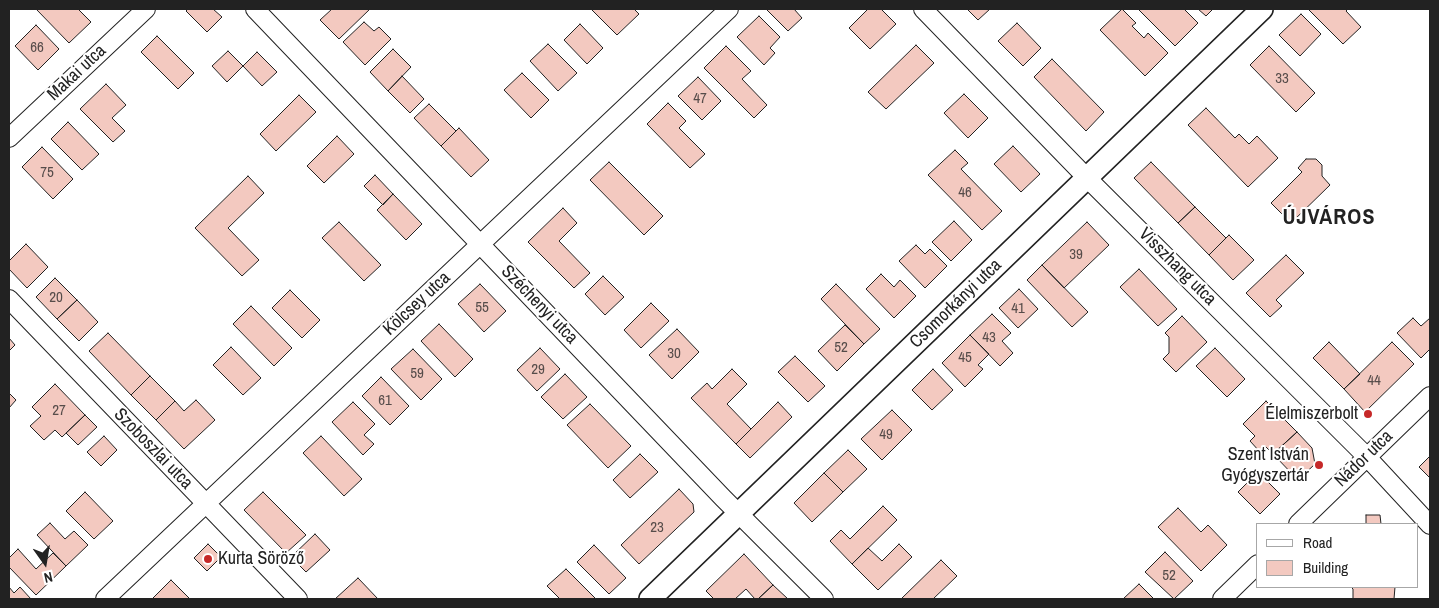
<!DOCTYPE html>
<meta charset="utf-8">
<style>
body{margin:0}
#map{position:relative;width:1439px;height:608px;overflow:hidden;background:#fff;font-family:"Archivo Narrow",sans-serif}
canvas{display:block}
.frame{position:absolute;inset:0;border:10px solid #222;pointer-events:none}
.legend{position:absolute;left:1256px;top:523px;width:162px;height:65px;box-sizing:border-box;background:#fff;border:1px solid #a7a7a7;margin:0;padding:6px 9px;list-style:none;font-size:15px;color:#222}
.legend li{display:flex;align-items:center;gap:10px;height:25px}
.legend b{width:25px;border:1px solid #a7a7a7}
.north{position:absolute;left:20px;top:538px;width:50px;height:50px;-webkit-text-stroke:4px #fff;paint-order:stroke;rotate:167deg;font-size:14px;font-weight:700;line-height:20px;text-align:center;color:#222}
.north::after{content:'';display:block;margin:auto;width:18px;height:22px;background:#222;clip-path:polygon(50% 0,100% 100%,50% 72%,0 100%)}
</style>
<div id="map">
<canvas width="1439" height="608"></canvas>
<div class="frame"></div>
<ul class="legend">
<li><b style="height:6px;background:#fff"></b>Road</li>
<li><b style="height:14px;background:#f3c9c0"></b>Building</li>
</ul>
<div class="north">N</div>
</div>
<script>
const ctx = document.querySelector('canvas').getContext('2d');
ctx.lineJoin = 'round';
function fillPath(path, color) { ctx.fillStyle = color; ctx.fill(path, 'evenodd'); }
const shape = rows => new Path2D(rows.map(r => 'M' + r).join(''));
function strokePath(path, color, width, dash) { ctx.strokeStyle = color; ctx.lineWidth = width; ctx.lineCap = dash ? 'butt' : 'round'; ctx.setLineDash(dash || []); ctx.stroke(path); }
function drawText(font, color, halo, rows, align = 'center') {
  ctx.font = font + ' "Archivo Narrow",sans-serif'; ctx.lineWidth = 4; ctx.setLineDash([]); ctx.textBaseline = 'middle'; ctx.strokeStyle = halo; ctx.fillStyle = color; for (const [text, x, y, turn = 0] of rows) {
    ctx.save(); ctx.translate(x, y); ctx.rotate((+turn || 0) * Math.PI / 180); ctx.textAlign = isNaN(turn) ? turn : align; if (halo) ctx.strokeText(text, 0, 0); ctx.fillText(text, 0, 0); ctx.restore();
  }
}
const building = shape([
 [36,9,78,9,91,22,69,43,36,9],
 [188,9,213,9,222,17,207,32,186,11,188,9],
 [332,9,370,9,339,39,320,20,332,9],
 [591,9,634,9,639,14,617,35,591,9],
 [768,9,794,9,802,18,788,31,767,10,768,9],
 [868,9,881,9,896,24,870,49,849,28,868,9],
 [967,9,990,9,978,20,967,9],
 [1122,9,1136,23,1132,26,1144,38,1148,33,1168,53,1145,76,1100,30,1122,9],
 [1138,9,1184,9,1198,23,1175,46,1138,9],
 [1198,9,1213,9,1206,16,1198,9],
 [1308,9,1348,9,1346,11,1361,27,1343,44,1308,9],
 [1301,14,1321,34,1300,56,1279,35,1301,14],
 [759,16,780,37,770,48,775,53,764,65,737,37,759,16],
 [364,22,374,31,379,27,391,39,365,65,343,42,364,22],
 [1017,23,1041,48,1023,66,998,41,1017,23],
 [580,24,603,48,587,64,564,40,580,24],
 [36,25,59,49,38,70,15,46,36,25],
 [157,36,194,73,178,89,141,52,157,36],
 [548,44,577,73,558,91,530,61,548,44],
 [916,45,934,63,886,109,868,92,916,45],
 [726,46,751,71,742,79,767,105,754,118,704,68,726,46],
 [1269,46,1315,93,1296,112,1250,65,1269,46],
 [393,49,411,67,388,91,370,72,393,49],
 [228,51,243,66,227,82,212,66,228,51],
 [257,52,277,72,262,86,243,66,257,52],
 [1052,59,1104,112,1086,131,1034,77,1052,59],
 [522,73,549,100,531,118,504,90,522,73],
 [402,76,424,99,410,113,388,91,402,76],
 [698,77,721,101,702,120,678,96,698,77],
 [106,84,126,105,112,118,125,131,113,142,80,109,106,84],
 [964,94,988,118,968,138,944,113,964,94],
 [299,95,316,112,276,151,260,134,299,95],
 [668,103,686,121,679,128,705,154,690,168,647,124,668,103],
 [429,104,456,131,441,146,414,118,429,104],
 [1206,108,1235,138,1239,134,1249,144,1257,136,1278,158,1248,187,1188,125,1206,108],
 [68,122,99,154,82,170,51,139,68,122],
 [459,128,489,160,471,177,441,146,459,128],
 [337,136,354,154,324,183,307,166,337,136],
 [1013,146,1040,174,1021,192,994,164,1013,146],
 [42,147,73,179,53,199,22,167,42,147],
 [955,150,968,163,961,169,1002,211,982,230,928,175,955,150],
 [1306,159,1316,159,1322,165,1322,176,1330,185,1291,223,1271,203,1302,172,1298,168,1306,159],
 [609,162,663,216,644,235,590,180,609,162],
 [1151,162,1195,207,1178,223,1134,178,1151,162],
 [375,175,393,194,383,205,364,186,375,175],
 [248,176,264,193,228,228,259,260,242,276,195,228,248,176],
 [393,194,422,224,406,240,377,210,393,194],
 [1195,207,1226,238,1209,255,1178,223,1195,207],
 [563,208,577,223,559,241,590,273,574,288,528,242,563,208],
 [954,221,972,240,951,261,932,242,954,221],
 [339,222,381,265,364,281,322,238,339,222],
 [1087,222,1109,245,1064,288,1042,265,1087,222],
 [1229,235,1254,260,1233,280,1209,255,1229,235],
 [26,244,48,267,27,288,9,269,9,261,26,244],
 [916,245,925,254,930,249,947,266,925,288,899,261,916,245],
 [1286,255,1304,273,1276,300,1282,306,1270,317,1246,293,1286,255],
 [1042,265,1088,312,1072,327,1027,280,1042,265],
 [1139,269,1177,309,1158,326,1120,287,1139,269],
 [881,274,894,287,900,280,916,296,894,318,866,289,881,274],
 [603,276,624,297,605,315,585,294,603,276],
 [55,278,77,300,57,319,36,297,55,278],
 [480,284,506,311,484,332,458,304,480,284],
 [836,284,880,329,864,344,821,299,836,284],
 [1019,289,1038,309,1018,328,999,308,1019,289],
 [290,290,320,320,302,338,272,308,290,290],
 [77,300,98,322,79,341,57,319,77,300],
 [651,303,669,321,641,348,624,330,651,303],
 [251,306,292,348,274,366,233,324,251,306],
 [992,314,1011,333,1002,341,1013,353,1000,366,970,335,992,314],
 [1182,316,1207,342,1176,372,1163,359,1169,353,1169,337,1165,333,1182,316],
 [1413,318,1421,326,1430,318,1430,349,1421,358,1397,333,1413,318],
 [439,324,473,359,455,377,421,341,439,324],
 [845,325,864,344,837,371,818,351,845,325],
 [677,329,699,352,672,379,649,355,677,329],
 [108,333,150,376,131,395,89,351,108,333],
 [970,335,989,354,978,365,983,369,965,387,942,363,970,335],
 [9,338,15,345,9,351,9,338],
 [1329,342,1360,374,1344,389,1313,358,1329,342],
 [1392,342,1414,364,1365,412,1344,389,1392,342],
 [231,347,261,378,243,395,213,365,231,347],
 [540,348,560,369,537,391,517,370,540,348],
 [1215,348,1245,379,1227,397,1196,366,1215,348],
 [413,349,442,379,421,400,391,369,413,349],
 [795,356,825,386,808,402,778,372,795,356],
 [732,369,747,384,727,404,751,429,736,444,691,398,707,383,712,389,732,369],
 [933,369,953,390,932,410,912,390,933,369],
 [565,374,587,397,563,419,541,397,565,374],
 [150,376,175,401,156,420,131,395,150,376],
 [381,377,409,406,390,425,362,396,381,377],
 [55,384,85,415,62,437,55,430,44,440,30,426,41,416,32,407,55,384],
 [9,393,16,400,9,408,9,393],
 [196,400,215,420,184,449,156,420,175,401,184,411,196,400],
 [1266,401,1297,432,1273,454,1265,446,1260,452,1250,441,1255,436,1243,424,1266,401],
 [353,402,375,424,364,435,374,444,363,455,332,422,353,402],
 [778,402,792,417,750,458,736,444,778,402],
 [590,404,631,446,608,468,567,425,590,404],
 [892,410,912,430,882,460,861,439,892,410],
 [85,415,97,427,78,445,66,433,85,415],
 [1297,432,1312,448,1315,464,1298,480,1273,454,1297,432],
 [104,436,117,450,101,466,87,452,104,436],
 [321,436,362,479,344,496,303,453,321,436],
 [848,450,867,469,843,492,824,473,848,450],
 [640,454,658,472,630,498,613,480,640,454],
 [1430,456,1430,478,1419,467,1430,456],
 [1258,472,1280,494,1260,514,1238,492,1258,472],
 [824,473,843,492,812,522,794,503,824,473],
 [679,489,693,504,694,512,639,564,621,545,679,489],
 [85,492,113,521,94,539,66,511,85,492],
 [263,492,306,535,286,553,244,510,263,492],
 [883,506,897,520,852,564,830,541,841,530,850,539,883,506],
 [1178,508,1201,532,1208,525,1227,545,1201,571,1158,527,1178,508],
 [1366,515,1380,515,1381,524,1366,524,1366,515],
 [50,523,65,539,74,531,88,545,66,566,37,535,50,523],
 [315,534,330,550,306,572,291,557,315,534],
 [208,544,221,557,207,571,194,558,208,544],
 [899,544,912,557,878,590,852,564,868,548,882,561,899,544],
 [594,545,626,578,609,594,577,562,594,545],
 [18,549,36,569,53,553,66,566,36,595,9,567,9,558,18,549],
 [1165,552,1193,581,1174,599,1145,572,1165,552],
 [744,554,773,585,758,599,755,599,746,589,735,599,714,599,706,591,744,554],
 [941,560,957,576,933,599,901,599,941,560],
 [566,569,596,599,560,599,547,586,566,569],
 [358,578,378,599,335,599,358,578],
 [171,580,190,599,152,599,171,580],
 [1139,584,1154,599,1123,599,1139,584],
 [773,585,788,599,758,599,773,585],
 [9,587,14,593,20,587,31,599,9,599,9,587],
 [1351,587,1395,587,1394,599,1353,599,1353,589,1351,587]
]);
fillPath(building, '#f3c9c0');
strokePath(building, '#222', 1);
const minor = shape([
 [255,9,723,498,824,599],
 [923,9,1087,178,1366,456,1430,525],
 [9,138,146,9],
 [9,299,298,599],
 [1298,524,1430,396],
 [105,599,729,9],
 [1222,599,1258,564]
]);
const tertiary = shape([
 [650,599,1262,9]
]);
strokePath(minor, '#222', 20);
strokePath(tertiary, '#222', 24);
strokePath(minor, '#fff', 18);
strokePath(tertiary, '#fff', 21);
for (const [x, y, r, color] of [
 [1368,414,5,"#c62828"],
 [1319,465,5,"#c62828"],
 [208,559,5,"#c62828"]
]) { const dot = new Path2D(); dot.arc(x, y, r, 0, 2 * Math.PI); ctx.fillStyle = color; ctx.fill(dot); strokePath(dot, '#fff', 2); }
drawText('15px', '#564c4a', null, [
 ["66",37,48],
 ["33",1282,79],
 ["47",700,99],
 ["75",47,173],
 ["46",965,193],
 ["39",1076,255],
 ["20",56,298],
 ["55",482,308],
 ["41",1018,309],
 ["43",989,338],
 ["52",841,348],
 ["30",674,354],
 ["45",965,358],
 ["29",538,370],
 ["59",417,374],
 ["44",1374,381],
 ["61",385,401],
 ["27",59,411],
 ["49",886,435],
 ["23",657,528],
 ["52",1169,576]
]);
drawText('18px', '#222', '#fff', [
 ["Makai utca",77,73,-43],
 ["Visszhang utca",1177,267,45],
 ["Kölcsey utca",417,304,-43],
 ["Csomorkányi utca",956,304,-44],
 ["Széchenyi utca",539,305,46],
 ["Szoboszlai utca",153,449,46],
 ["Nádor utca",1364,459,-44]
]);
drawText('18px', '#222', '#fff', [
 ["Élelmiszerbolt",1358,414],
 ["Szent István",1309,455],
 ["Gyógyszertár",1309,476],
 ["Kurta Söröző",218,559,"left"]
], 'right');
ctx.letterSpacing = '1px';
drawText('bold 22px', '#222', '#fff', [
 ["ÚJVÁROS",1329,218]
]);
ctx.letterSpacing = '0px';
</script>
